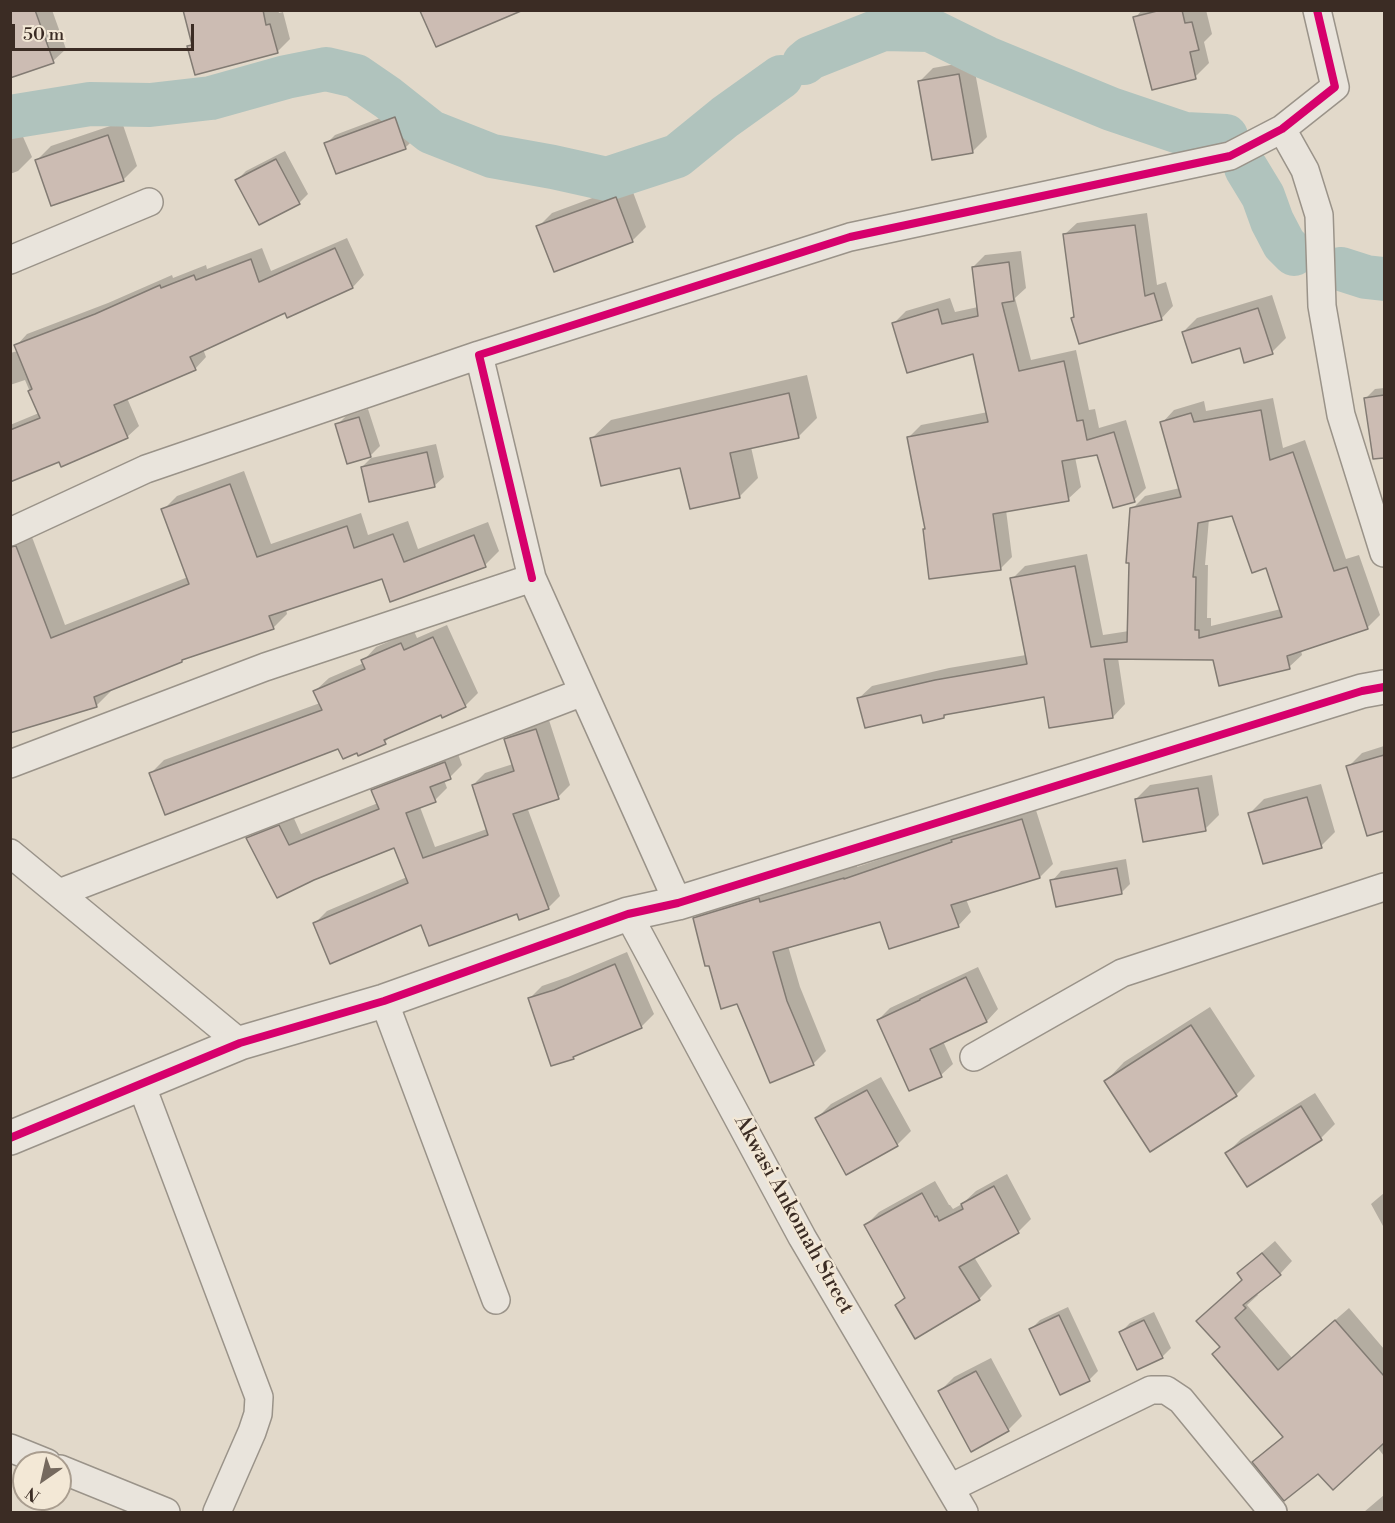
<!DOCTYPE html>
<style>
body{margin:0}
#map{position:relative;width:1395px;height:1523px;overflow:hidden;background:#e2d9ca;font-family:"Libre Bodoni",serif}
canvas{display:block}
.frame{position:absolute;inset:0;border:12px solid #3b2c24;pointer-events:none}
.north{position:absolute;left:12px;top:1451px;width:60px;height:60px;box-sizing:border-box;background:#f3e8d6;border:2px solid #a99d8f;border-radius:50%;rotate:214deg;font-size:16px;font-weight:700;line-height:24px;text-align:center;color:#3b2c24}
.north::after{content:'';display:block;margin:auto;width:21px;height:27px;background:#75695e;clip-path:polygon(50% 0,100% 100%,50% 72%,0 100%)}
.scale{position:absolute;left:12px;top:24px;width:182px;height:27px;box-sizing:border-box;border:3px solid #3b2c24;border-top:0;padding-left:8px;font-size:18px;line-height:21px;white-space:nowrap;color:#3b2c24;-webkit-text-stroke:4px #f3e8d6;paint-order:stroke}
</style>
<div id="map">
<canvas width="1395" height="1523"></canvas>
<div class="frame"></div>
<div class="north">N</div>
<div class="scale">50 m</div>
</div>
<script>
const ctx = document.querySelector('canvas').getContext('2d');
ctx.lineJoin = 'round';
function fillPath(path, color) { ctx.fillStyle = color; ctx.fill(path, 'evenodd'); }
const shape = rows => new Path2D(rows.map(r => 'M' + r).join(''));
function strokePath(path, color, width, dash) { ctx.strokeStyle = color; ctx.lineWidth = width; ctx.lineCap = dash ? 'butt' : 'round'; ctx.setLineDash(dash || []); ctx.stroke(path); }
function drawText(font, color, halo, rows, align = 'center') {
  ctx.font = font + ' "Libre Bodoni",serif'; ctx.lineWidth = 4.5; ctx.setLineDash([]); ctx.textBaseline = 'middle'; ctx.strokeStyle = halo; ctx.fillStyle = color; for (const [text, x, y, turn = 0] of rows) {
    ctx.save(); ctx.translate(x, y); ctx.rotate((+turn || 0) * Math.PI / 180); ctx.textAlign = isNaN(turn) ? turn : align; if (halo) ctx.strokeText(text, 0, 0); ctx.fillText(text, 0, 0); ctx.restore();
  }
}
fillPath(shape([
 [10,10,52,10,66,49,53,61],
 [185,10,278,10,279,13,283,12,290,39,277,52,189,46,193,42],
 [422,10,517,10,437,45],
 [1142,10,1206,10,1212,34,1204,42,1209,63,1195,77,1135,18],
 [973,61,987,137,973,151,919,82,933,68],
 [404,109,415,138,406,147,337,173,326,144,335,135],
 [16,121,32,157,18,171,10,174,10,124],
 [122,122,137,166,123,180,37,160,51,146],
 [285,151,308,194,299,203,237,180,246,171],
 [630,184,646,227,632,241,538,227,552,213],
 [1147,213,1157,285,1166,282,1173,306,1161,319,1073,318,1076,315,1064,235,1077,223],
 [347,238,364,275,353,287,288,316,286,311,203,349,206,357,195,369,127,398,139,426,127,437,60,460,10,480,10,425,39,413,25,380,10,385,10,353,18,351,16,346,27,334,108,303,172,275,173,278,206,265,207,269,262,248,271,271],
 [1021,251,1026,288,1015,298,1031,360,1076,350,1089,410,1095,409,1099,428,1126,420,1146,488,1134,500,1098,453,1075,457,1081,487,1068,499,1006,510,1012,557,1000,569,926,528,908,438,921,425,988,412,974,352,894,323,906,311,950,298,955,312,978,307,973,267,985,255],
 [1272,295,1286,338,1272,352,1241,347,1183,332,1197,318],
 [807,375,817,418,799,436,751,447,758,478,739,497,681,466,592,438,611,420],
 [1384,388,1384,448,1373,450,1366,398,1375,389],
 [1273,398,1283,448,1305,440,1346,559,1359,555,1380,615,1367,628,1301,650,1302,655,1289,667,1214,658,1118,658,1125,704,1113,717,1046,695,948,713,944,717,859,698,872,686,949,668,1026,655,1012,579,1025,566,1087,554,1103,635,1129,631,1132,509,1145,496,1180,488,1162,423,1174,410,1204,401,1206,411],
 [1233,514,1267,566,1281,609,1211,626,1211,618,1207,618,1208,565,1205,565,1209,519],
 [368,409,380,446,371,455,348,462,337,425,346,416],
 [436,444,444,477,434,486,362,467,371,458],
 [244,471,271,544,361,513,368,535,408,521,418,549,488,522,499,551,485,565,383,577,286,609,287,614,273,628,184,658,110,689,111,691,97,705,12,731,10,727,10,545,32,537,65,625,188,577,163,510,177,496],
 [447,625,478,693,465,706,442,713,392,735,385,742,358,751,339,747,150,774,164,760,320,703,315,691,329,678,364,663,363,661,376,647,414,631,417,638],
 [548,717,570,785,558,797,527,807,560,896,548,908,422,923,315,923,327,911,407,877,395,846,313,879,248,839,260,827,292,814,301,834,378,803,373,790,385,778,457,751,462,765,450,777,444,780,447,788,435,800,420,807,435,847,487,829,473,785,485,773,513,764,505,740,517,728],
 [1384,746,1384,830,1368,835,1348,767,1362,753],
 [1212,775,1219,815,1205,829,1136,799,1150,785],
 [1321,784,1335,832,1321,846,1250,813,1264,799],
 [1035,807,1053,864,1040,877,966,899,971,912,958,926,881,920,788,946,800,987,826,1051,813,1064,738,1002,695,918,708,905,773,889,857,865,857,867],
 [1126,859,1130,884,1121,893,1052,881,1061,871],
 [627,952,654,1014,641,1027,577,1054,573,1057,529,999,542,986,568,977],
 [978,967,998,1009,987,1021,943,1041,953,1064,941,1075,878,1020,890,1008],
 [1210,1007,1255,1076,1236,1095,1106,1081,1124,1062],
 [881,1077,911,1131,897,1145,817,1118,831,1104],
 [1315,1093,1335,1124,1321,1138,1247,1185,1227,1153,1241,1139],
 [1007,1174,1031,1219,1018,1232,974,1257,992,1286,979,1299,897,1305,905,1296,866,1225,879,1212,935,1181,949,1205,950,1205,953,1209,962,1204,976,1191],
 [1384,1193,1384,1225,1383,1226,1371,1204],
 [1275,1241,1292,1261,1280,1274,1256,1293,1258,1295,1247,1305,1292,1358,1349,1308,1384,1349,1384,1456,1377,1447,1318,1472,1254,1462,1267,1449,1284,1436,1222,1346,1244,1279,1239,1273,1252,1261],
 [1068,1307,1098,1371,1089,1380,1031,1329,1040,1320],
 [1154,1312,1171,1348,1162,1357,1121,1332,1130,1323],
 [991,1358,1022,1416,1008,1430,940,1391,954,1377],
 [1384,1495,1384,1512,1364,1512]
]), '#0003');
strokePath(shape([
 [804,63,810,58,883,29,930,30,987,58,1111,109,1185,134,1226,136],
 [10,117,90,104,150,105,211,98,286,77,326,69,356,76,388,98,431,132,492,156,553,167,607,179,677,156,725,117,781,77],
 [1246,168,1263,196,1272,221,1284,244,1294,254],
 [1341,269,1366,277,1384,279]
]), '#b0c3bd', 44);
const building = shape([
 [10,10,35,10,54,63,10,78,10,10],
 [183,10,263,10,266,25,270,24,278,53,195,75,187,46,192,45,183,10],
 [1161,10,1182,10,1185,23,1192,22,1199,50,1190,52,1196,79,1152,90,1133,17,1161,10],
 [420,11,521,11,436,47,420,11],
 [959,74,973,153,932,160,918,81,959,74],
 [395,117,406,149,336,174,324,143,395,117],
 [108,135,124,181,51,206,35,160,108,135],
 [276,159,300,204,259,225,235,180,276,159],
 [616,197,633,242,554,272,536,226,616,197],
 [1135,225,1145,296,1154,293,1162,320,1079,344,1071,318,1074,317,1063,234,1135,225],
 [335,248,353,288,287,318,285,313,190,357,196,370,114,405,128,438,61,467,59,462,10,482,10,430,40,418,28,391,32,389,14,345,95,314,160,285,161,288,194,275,196,280,251,259,259,282,335,248],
 [1009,262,1014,301,1002,303,1019,371,1064,361,1077,421,1083,420,1087,440,1114,432,1135,502,1113,508,1097,455,1062,461,1069,501,993,514,1001,570,929,579,923,529,925,529,907,437,988,422,973,354,907,373,892,323,938,309,942,324,978,316,972,267,1009,262],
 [1258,308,1273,354,1244,363,1240,348,1192,363,1182,332,1258,308],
 [789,393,799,438,730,453,740,498,690,509,680,468,601,486,590,438,789,393],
 [1384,395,1384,458,1373,459,1364,398,1384,395],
 [1261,410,1270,460,1293,452,1334,571,1347,567,1368,629,1287,656,1290,669,1219,686,1213,660,1104,659,1113,718,1049,728,1044,697,944,715,944,718,923,723,921,715,865,728,857,698,935,680,1027,664,1010,578,1075,566,1091,647,1127,642,1129,563,1126,563,1130,508,1181,497,1160,422,1191,413,1194,422,1261,410],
 [1232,516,1252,573,1266,568,1282,617,1199,638,1199,630,1195,630,1196,577,1193,577,1198,523,1232,516],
 [359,417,371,457,347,464,335,424,359,417],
 [427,452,435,487,369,502,361,467,427,452],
 [230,484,257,557,347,526,354,548,393,534,404,562,474,535,486,567,390,602,382,579,269,616,274,629,182,660,182,662,94,697,97,707,10,733,10,547,16,546,51,638,189,584,161,509,230,484],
 [433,637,466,707,442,718,441,715,384,740,386,744,358,756,357,753,343,759,338,749,165,815,149,773,322,710,313,691,365,669,361,660,401,643,404,650,433,637],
 [536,729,559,799,513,814,549,909,519,920,517,914,429,946,421,925,330,964,313,923,408,883,394,848,314,880,277,898,246,838,279,825,289,845,379,809,371,790,445,762,451,779,430,787,436,802,406,813,423,858,488,835,472,785,514,771,504,739,536,729],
 [1384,755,1384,831,1367,836,1346,766,1384,755],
 [1198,788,1206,831,1143,842,1135,799,1198,788],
 [1307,797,1322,848,1263,864,1248,813,1307,797],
 [1022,819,1040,878,951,905,959,927,889,949,880,922,773,952,787,1001,814,1065,770,1083,737,1004,721,1009,709,966,705,966,693,918,759,898,760,902,844,878,844,879,952,842,951,840,1022,819],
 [1117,868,1122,894,1056,907,1050,880,1117,868],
 [615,964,642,1028,573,1057,574,1059,551,1066,528,998,554,990,615,964],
 [966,977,987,1022,930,1049,942,1077,909,1091,877,1020,920,1000,920,999,966,977],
 [1191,1025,1237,1096,1150,1152,1104,1081,1191,1025],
 [867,1090,898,1146,846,1175,815,1118,867,1090],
 [1301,1106,1322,1140,1247,1187,1225,1153,1301,1106],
 [994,1186,1019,1233,959,1267,980,1300,915,1339,895,1305,905,1298,864,1225,922,1193,935,1217,937,1216,939,1221,963,1209,961,1204,994,1186],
 [1262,1253,1281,1275,1243,1305,1246,1308,1235,1318,1278,1370,1335,1320,1384,1376,1384,1443,1333,1490,1318,1474,1284,1501,1252,1462,1283,1437,1212,1354,1220,1347,1196,1321,1242,1280,1237,1273,1262,1253],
 [1059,1315,1090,1381,1060,1395,1029,1329,1059,1315],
 [1144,1320,1163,1358,1137,1370,1119,1332,1144,1320],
 [976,1371,1009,1431,971,1452,938,1391,976,1371]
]);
fillPath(building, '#ccbcb3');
strokePath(building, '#827b73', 1.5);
const minor = shape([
 [1282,129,1305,170,1319,215,1322,306,1341,415,1384,553],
 [10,260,149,202],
 [10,532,146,469,479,355],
 [532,578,479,355,850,237,1230,156,1282,129,1335,87,1317,10],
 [10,764,265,667,532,578,678,903],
 [10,853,240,1043],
 [59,893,583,692],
 [628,914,802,1237,964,1512],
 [384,1001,496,1300],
 [974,1057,1122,973,1384,887],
 [141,1084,259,1397,258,1414,252,1432,217,1512],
 [10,1448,47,1463],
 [60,1469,166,1512],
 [950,1488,1151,1390,1166,1390,1181,1400,1273,1512]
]);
const tertiary = shape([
 [10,1138,240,1043,384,1001,628,914,678,903,1362,691,1384,687]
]);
strokePath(minor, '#9a9389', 30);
strokePath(tertiary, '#9a9389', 36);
strokePath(minor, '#e9e4dc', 27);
strokePath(tertiary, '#e9e4dc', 33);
strokePath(shape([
 [532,578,479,355,850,237,1230,156,1282,129,1335,87,1317,10],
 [10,1138,240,1043,384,1001,628,914,678,903,1362,691,1384,687]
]), '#d6006c', 8);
drawText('21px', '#3b2c24', '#f3e8d6', [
 ["Akwasi Ankomah Street",793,1215,61]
]);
</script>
